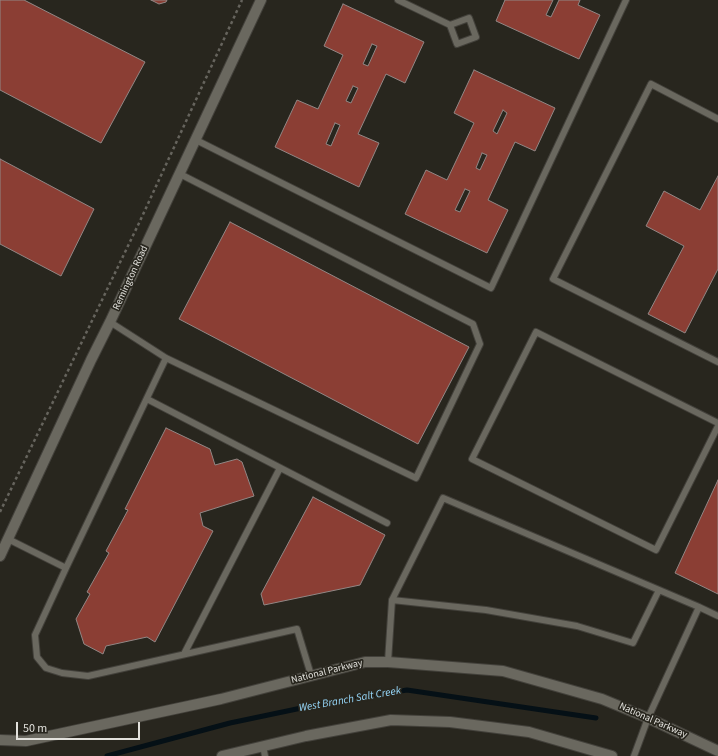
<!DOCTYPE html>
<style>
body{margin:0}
#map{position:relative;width:718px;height:756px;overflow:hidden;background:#28261e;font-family:"Source Sans 3",sans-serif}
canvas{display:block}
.scale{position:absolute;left:16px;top:722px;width:124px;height:18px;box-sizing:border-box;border:2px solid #e2e1dc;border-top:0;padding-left:5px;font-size:12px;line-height:14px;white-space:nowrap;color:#e2e1dc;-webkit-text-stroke:3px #28261e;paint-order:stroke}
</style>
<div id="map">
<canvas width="718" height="756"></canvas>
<div class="scale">50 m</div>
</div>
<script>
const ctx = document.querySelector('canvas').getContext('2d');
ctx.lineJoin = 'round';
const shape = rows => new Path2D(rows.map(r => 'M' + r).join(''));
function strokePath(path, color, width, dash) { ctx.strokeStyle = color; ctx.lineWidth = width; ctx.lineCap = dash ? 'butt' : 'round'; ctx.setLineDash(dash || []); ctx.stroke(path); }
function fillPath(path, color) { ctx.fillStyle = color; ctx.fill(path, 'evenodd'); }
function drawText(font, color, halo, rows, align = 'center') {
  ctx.font = font + ' "Source Sans 3",sans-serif'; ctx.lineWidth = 3.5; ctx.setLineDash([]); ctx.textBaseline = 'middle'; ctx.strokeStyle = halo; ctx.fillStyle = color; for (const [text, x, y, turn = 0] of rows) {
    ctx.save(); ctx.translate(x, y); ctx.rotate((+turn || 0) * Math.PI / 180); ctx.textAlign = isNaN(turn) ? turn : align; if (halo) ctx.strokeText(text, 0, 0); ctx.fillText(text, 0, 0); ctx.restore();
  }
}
strokePath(shape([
 [107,756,230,723,330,702,407,690,596,718]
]), '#051016', 5);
const building = shape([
 [0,0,24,0,145,62,101,143,0,90,0,0],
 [151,0,167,0,166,2,159,4,151,0],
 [505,0,553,0,546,15,551,17,559,0,580,0,578,5,600,15,579,59,496,21,505,0],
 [343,4,424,42,405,83,386,74,358,134,379,143,359,187,275,147,297,100,318,109,343,55,324,46,343,4],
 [372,44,377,46,368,66,363,64,372,44],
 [353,86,358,88,351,103,346,101,353,86],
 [335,123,340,125,331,146,326,144,335,123],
 [474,70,555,108,535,151,515,142,488,200,508,210,487,253,405,214,426,170,447,180,474,123,454,113,474,70],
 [503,110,507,113,497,134,493,131,503,110],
 [482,153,487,155,480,170,476,168,482,153],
 [465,189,470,191,460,212,455,210,465,189],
 [0,159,94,209,61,276,0,244,0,159],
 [718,176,718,269,685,333,648,314,684,246,646,226,664,191,700,210,718,176],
 [230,222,469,347,418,444,179,319,230,222],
 [166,428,210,449,215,465,237,459,242,462,254,496,200,513,203,526,213,531,155,642,147,637,106,646,103,654,84,644,76,619,90,594,87,592,109,553,106,551,128,510,125,509,166,428],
 [718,480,718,594,675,573,718,480],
 [313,497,385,535,360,585,264,605,261,594,313,497]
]);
fillPath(building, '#8b3e34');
strokePath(building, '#928785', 1);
const lane = shape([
 [398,0,450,25,457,44,476,37,469,18,450,25],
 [718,119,651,84,553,279,718,362],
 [196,140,491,288,626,0],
 [110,322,166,358,416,478,480,344,473,324,180,174],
 [147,399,387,523],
 [718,423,536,332,472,459,656,550,718,426],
 [8,539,66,568,35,635,37,657,46,668,62,673,88,676,297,629,311,675],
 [66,568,166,358],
 [392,600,486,610,577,626,633,643,659,590],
 [184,654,280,468],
 [388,662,392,600,443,498,699,607],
 [263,746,265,756],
 [634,756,648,718,699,607,718,616]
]);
const street = shape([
 [0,556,91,360,110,322,261,0],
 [0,740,26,741,221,699,365,662,388,662,503,671,602,699,648,718,718,751],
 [222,756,306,736,391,720,450,722,529,732,612,756]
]);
strokePath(lane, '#43413b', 8);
strokePath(street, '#43413b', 12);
strokePath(shape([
 [0,512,140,221,242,0]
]), '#66645d', 2.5, [3, 3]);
strokePath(lane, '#6a685f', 6);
strokePath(street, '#6a685f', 10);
drawText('10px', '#e2e1dc', '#28261e', [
 ["Remington Road",131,278,-65],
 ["National Parkway",327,672,-14],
 ["National Parkway",653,721,24]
]);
drawText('italic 11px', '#96d7fa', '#28261e', [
 ["West Branch Salt Creek",350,700,-10]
]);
</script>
